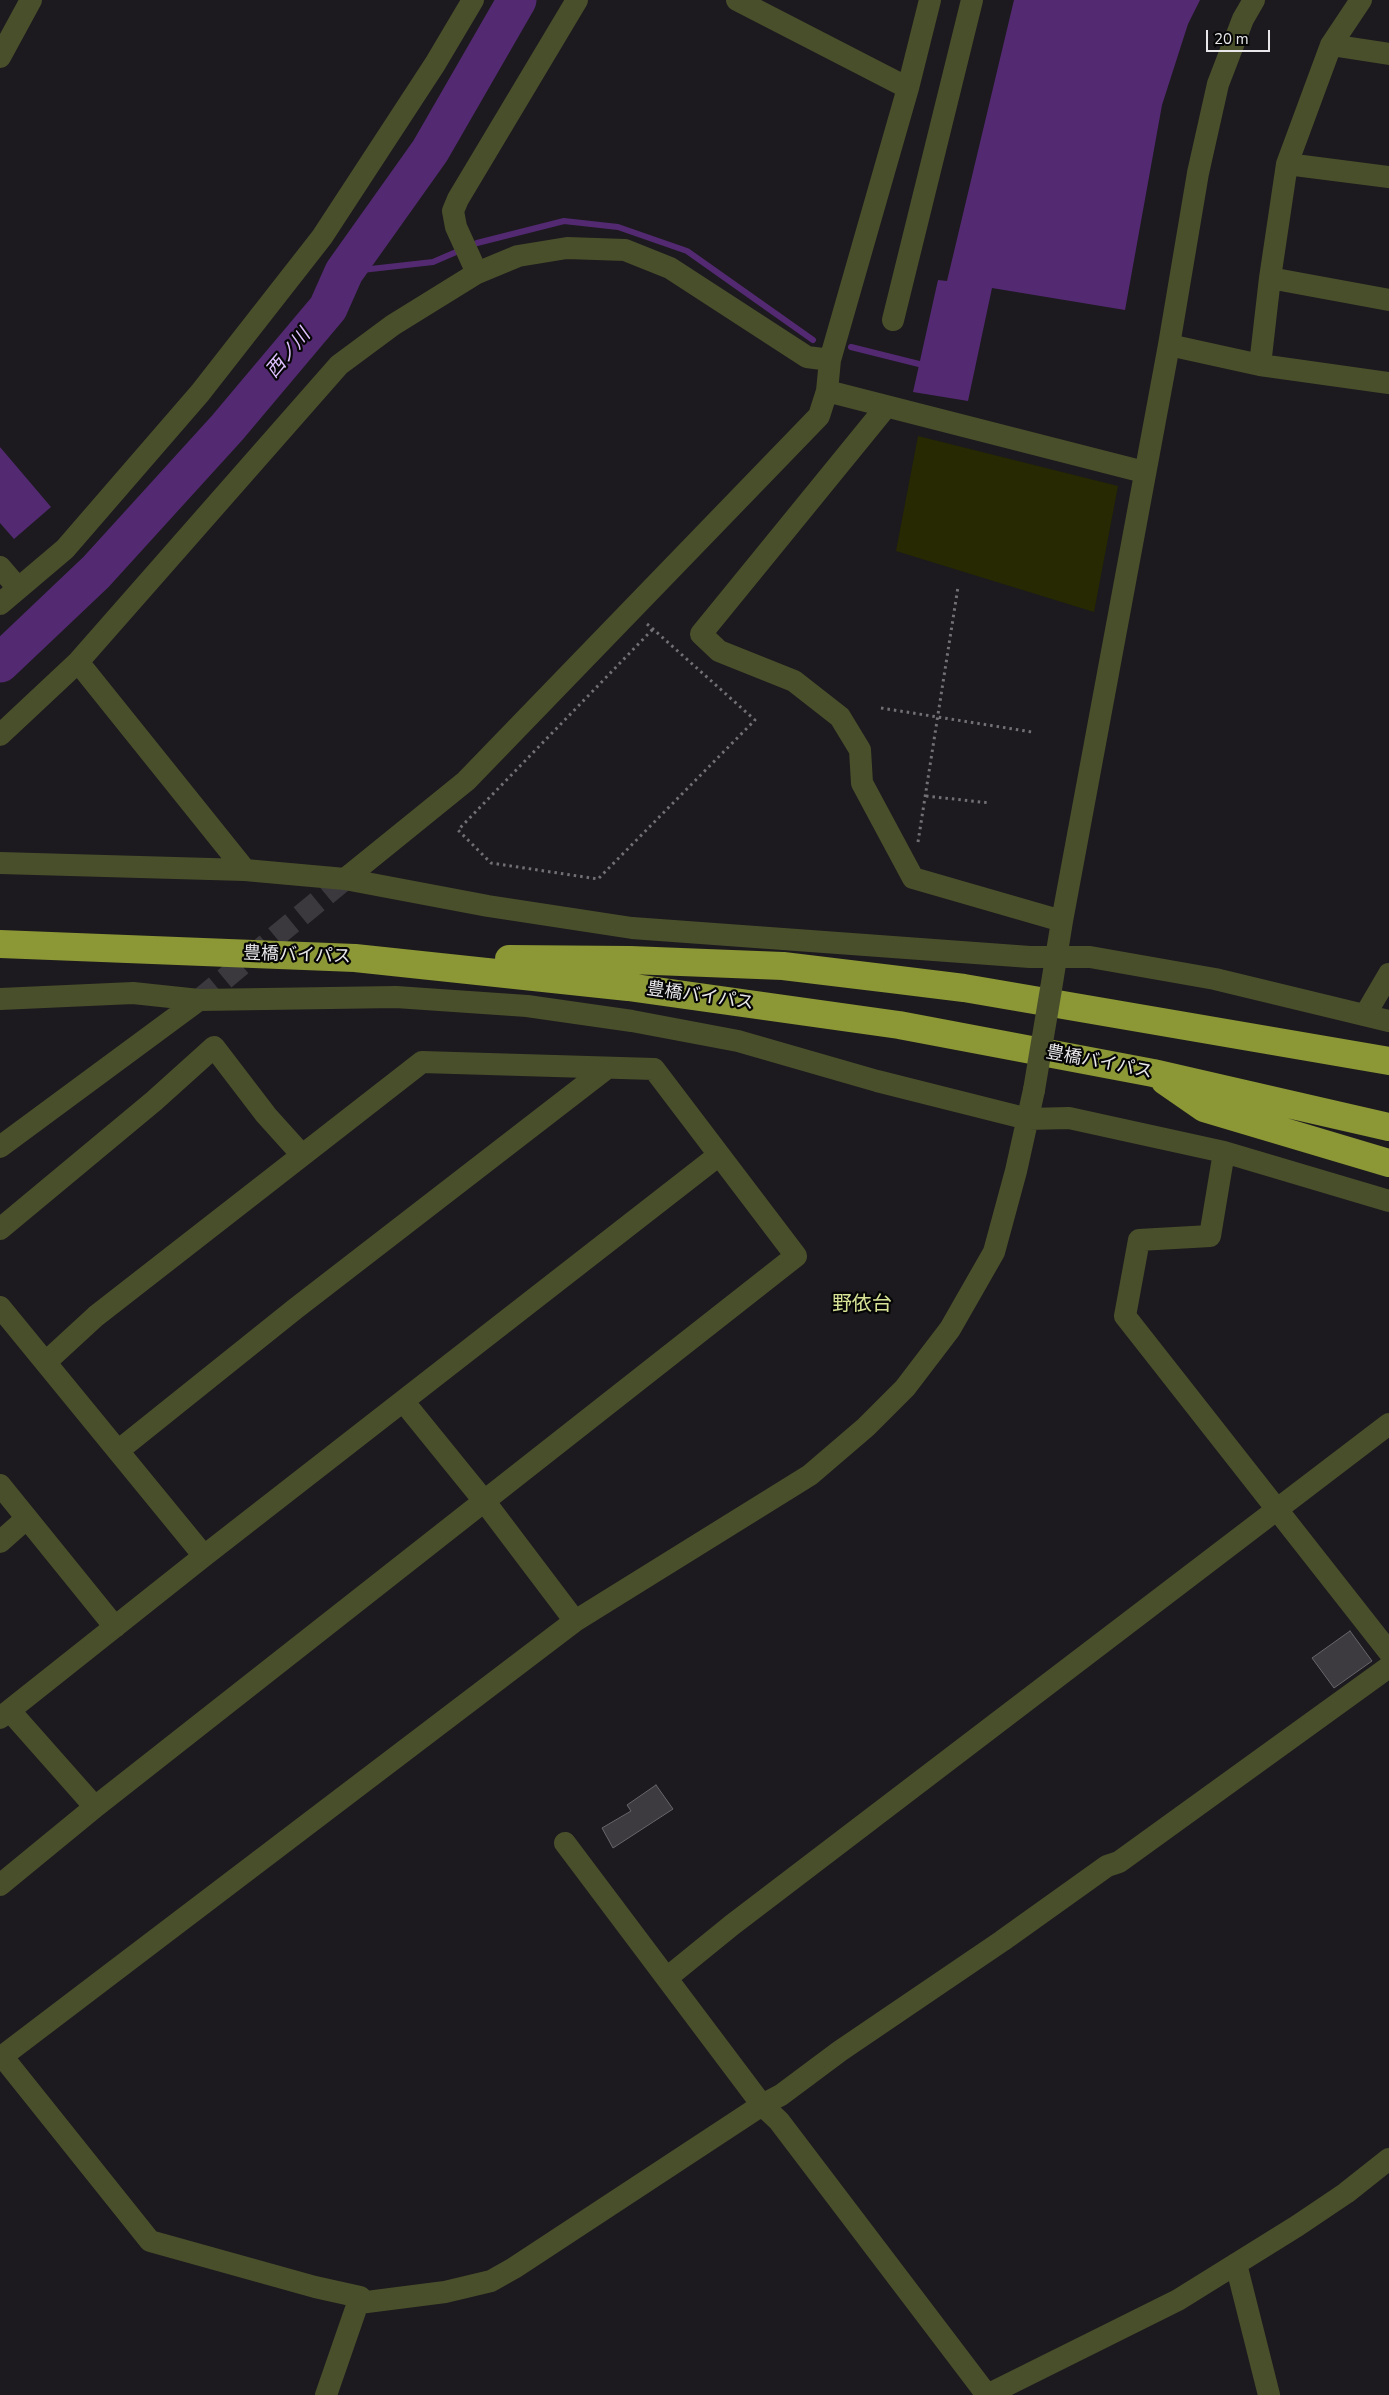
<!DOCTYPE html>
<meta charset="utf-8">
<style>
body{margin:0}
#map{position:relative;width:1389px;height:2395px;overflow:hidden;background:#1c1a1e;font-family:"Nunito Sans",sans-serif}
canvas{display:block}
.scale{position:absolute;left:1206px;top:30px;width:64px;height:22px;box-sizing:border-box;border:2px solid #e9e7ea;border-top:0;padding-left:6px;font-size:15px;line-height:18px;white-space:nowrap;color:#e9e7ea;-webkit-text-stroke:4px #060607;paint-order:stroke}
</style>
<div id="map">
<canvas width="1389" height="2395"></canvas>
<div class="scale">20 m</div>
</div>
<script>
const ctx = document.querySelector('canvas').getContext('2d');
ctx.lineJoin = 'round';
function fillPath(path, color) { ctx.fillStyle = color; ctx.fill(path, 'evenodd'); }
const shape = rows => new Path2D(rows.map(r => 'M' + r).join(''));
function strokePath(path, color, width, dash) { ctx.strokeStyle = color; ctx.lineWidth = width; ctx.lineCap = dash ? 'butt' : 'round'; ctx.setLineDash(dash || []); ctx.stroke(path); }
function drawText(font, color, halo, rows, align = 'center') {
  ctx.font = font + ' "Nunito Sans","Noto Sans JP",sans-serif'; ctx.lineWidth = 4.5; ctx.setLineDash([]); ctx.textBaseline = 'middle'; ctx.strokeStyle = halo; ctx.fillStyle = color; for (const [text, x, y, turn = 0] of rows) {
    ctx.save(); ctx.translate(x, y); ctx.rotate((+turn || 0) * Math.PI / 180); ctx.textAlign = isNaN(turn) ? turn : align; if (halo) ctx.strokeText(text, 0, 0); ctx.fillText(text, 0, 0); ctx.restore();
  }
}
fillPath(shape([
 [918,436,1118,486,1094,612,896,551]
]), '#262901');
fillPath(shape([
 [1014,0,1200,0,1188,24,1162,105,1125,310,992,288,968,401,913,392,938,280,947,281],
 [0,447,51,507,14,539,0,523]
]), '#532a72');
strokePath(shape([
 [344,272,433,262,477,243,564,221,618,227,687,251,813,340],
 [851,347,919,364]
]), '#532a72', 6);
strokePath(shape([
 [0,663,96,572,227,428,328,308,344,272,430,151,517,0]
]), '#532a72', 39);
const building = shape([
 [1350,1631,1372,1661,1334,1688,1312,1658,1350,1631],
 [656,1785,673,1809,613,1848,602,1828,631,1811,627,1805,656,1785]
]);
fillPath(building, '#3d3b3f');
strokePath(building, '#68666a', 1);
strokePath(shape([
 [199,1000,345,879]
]), '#3b393d', 22, [22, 11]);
strokePath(shape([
 [647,624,653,629,755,720,598,879,491,863,458,830,653,629],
 [881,708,1032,732],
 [926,796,990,803],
 [918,842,958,587]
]), '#727074', 3, [2.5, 4]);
strokePath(shape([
 [737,0,908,88],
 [1331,45,1389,54],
 [0,57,31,0],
 [1287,164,1389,177],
 [477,273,456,227,453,211,458,199,577,0],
 [1270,278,1389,300],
 [893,320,972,0],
 [1169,345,1260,365,1389,383],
 [1260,365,1270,278,1287,164,1331,45,1361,0],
 [827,391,1144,472],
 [886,407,701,634,719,651,794,681,840,717,860,750,862,783,913,878,1062,921],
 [0,567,18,588],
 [0,604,65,549,200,393,322,237,435,64,473,0],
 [78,662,245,870],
 [0,735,78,662,339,365,393,325,477,273,518,256,567,248,625,250,670,268,807,357,830,360],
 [0,863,245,870,345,879,488,906,632,928,1030,957,1090,957,1215,979,1389,1021],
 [345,879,466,781,819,416,827,391,830,360,908,88,930,0],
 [1051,989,1062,921,1169,345,1198,173,1218,84,1243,19,1254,0],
 [0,999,133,993,199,1000,396,997,527,1006,632,1021,738,1041,877,1081,1028,1119,1069,1118,1224,1152,1389,1201],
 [1365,1015,1389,974],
 [0,1147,199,1000],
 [1224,1152,1210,1236,1139,1240,1125,1316,1389,1652],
 [0,1229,154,1101,214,1047,266,1115,302,1155],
 [0,1307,204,1556],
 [403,1401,485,1502,575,1621],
 [119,1450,295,1309,607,1068],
 [0,1485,115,1627],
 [0,1542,27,1518],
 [10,1711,95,1807],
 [0,1718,204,1556,719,1155],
 [565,1843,762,2105,779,2121,987,2395],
 [0,1885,95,1807,796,1256,654,1069,422,1062,96,1316,46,1362],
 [668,1977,732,1925,1389,1424],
 [2,2056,150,2241,315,2287,360,2297,326,2395],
 [0,2058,575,1621,810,1475,866,1427,905,1388,950,1329,994,1252,1016,1171,1034,1090],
 [1236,2264,1269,2395],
 [359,2303,445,2292,491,2281,514,2268,762,2105,781,2095,840,2051,1002,1941,1107,1866,1119,1862,1389,1667],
 [987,2395,1178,2300,1297,2226,1346,2193,1389,2159]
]), '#4a4f2b', 22);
strokePath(shape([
 [0,944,355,958,628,987,899,1025,1153,1073,1389,1127],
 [509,959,630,960,783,966,891,979,964,988,1389,1061],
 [1165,1081,1204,1108,1389,1163]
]), '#8c9735', 28);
strokePath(shape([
 [1034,1090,1051,989]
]), '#4a4f2b', 22);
drawText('18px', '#e9e7ea', '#060607', [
 ["豊橋バイパス",297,956,2],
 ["豊橋バイパス",700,997,8],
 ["豊橋バイパス",1099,1063,11]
]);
drawText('italic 19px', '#dfc0fe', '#060607', [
 ["西ノ川",289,354,-50]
]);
drawText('20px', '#d8e396', '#060607', [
 ["野依台",862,1305]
]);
</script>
